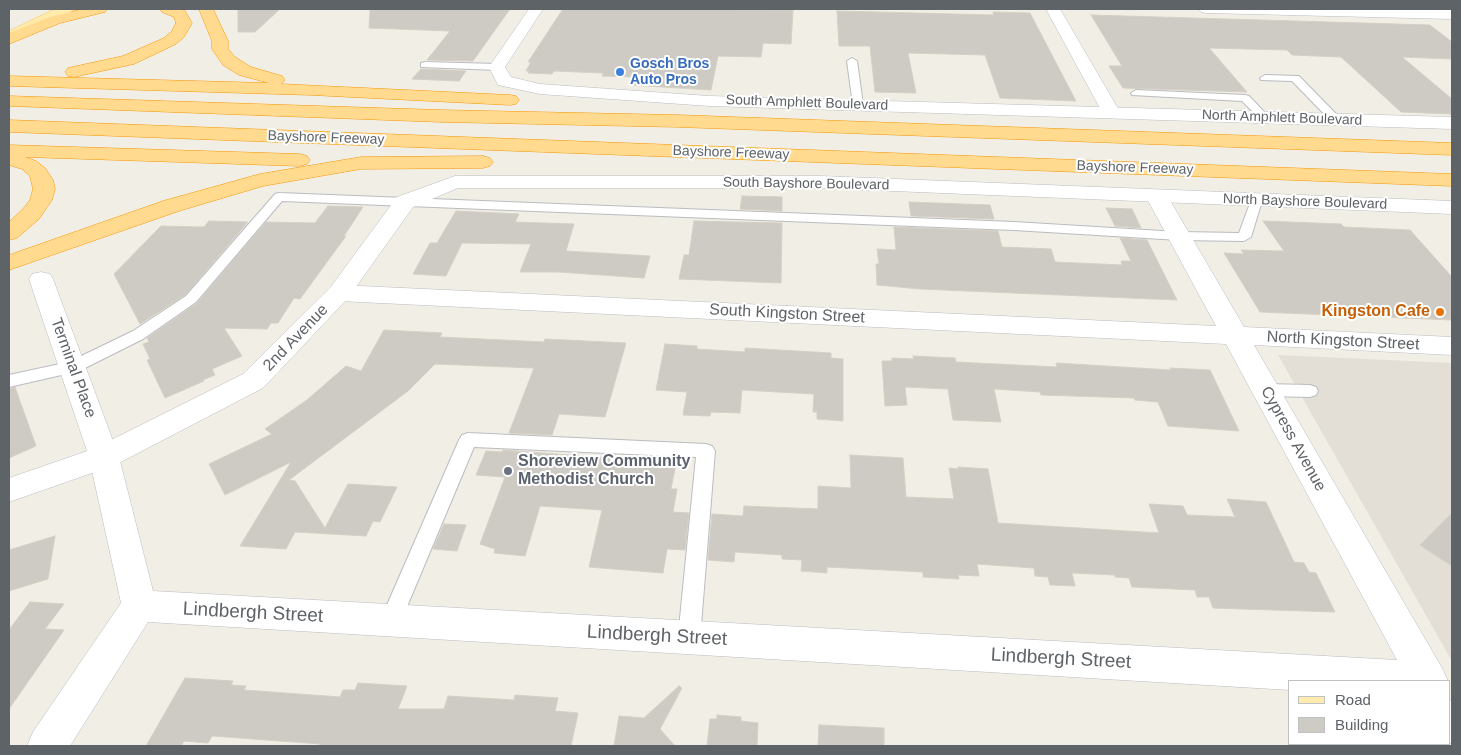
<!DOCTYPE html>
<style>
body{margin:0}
#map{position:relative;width:1461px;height:755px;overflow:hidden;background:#f1eee6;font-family:Arial,sans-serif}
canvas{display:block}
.frame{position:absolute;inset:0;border:10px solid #5e6367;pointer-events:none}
.legend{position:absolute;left:1288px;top:680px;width:162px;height:65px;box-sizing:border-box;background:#fff;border:1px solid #bfc1c2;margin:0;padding:6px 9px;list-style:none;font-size:15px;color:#5e6367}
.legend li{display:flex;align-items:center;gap:10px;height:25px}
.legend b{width:25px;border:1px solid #bfc1c2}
</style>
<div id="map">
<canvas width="1461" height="755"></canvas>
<div class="frame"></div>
<ul class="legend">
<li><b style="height:6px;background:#ffecad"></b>Road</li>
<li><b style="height:14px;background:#cecbc5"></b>Building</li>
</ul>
</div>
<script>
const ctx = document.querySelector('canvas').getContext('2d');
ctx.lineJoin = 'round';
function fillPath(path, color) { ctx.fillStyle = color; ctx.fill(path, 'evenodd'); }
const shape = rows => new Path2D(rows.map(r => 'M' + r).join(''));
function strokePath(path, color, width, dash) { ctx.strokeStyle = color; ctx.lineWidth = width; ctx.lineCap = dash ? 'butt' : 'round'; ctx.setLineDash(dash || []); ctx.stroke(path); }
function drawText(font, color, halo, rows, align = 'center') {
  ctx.font = font + ' Arial,sans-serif'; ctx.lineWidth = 4; ctx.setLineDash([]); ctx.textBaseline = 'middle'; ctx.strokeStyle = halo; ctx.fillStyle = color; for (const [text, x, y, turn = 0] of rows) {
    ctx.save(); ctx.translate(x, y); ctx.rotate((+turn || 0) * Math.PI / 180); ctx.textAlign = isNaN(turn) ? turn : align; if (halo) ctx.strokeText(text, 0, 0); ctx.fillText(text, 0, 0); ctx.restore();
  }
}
fillPath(shape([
 [1278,355,1452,363,1452,661]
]), '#e3dfd7');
const building = shape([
 [238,9,280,9,255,32,238,32,238,9],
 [370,9,510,9,473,61,427,60,450,31,369,28,370,9],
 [563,9,793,10,791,44,763,43,761,57,718,56,711,90,630,85,634,77,602,76,603,73,554,71,552,74,528,73,529,71,526,71,531,62,528,62,563,9],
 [837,11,994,15,993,12,1030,13,1076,101,1000,98,985,55,908,53,916,93,875,92,870,46,839,46,837,11],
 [1091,15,1430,25,1452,42,1452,59,1402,57,1452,99,1452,114,1401,112,1341,57,1292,55,1287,50,1209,48,1247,92,1123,88,1109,66,1122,66,1091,15],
 [421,69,466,71,459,81,412,79,421,69],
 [742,196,782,197,782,211,740,209,742,196],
 [909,202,990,205,994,219,911,216,909,202],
 [328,206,363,207,344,236,346,236,300,299,294,298,278,323,271,323,267,329,224,328,242,356,212,369,215,375,203,380,204,381,165,398,147,360,150,359,143,344,149,342,147,338,197,303,266,222,315,223,328,206],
 [1106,208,1132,209,1141,228,1115,226,1106,208],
 [456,211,519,214,515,222,574,224,566,251,650,256,644,278,559,272,520,272,531,244,462,243,446,276,413,274,430,243,437,243,456,211],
 [209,221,248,222,185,295,140,324,114,274,161,226,204,227,209,221],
 [694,221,782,223,781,283,679,279,684,255,689,255,694,221],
 [1263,221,1341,224,1344,227,1410,230,1452,277,1452,320,1260,312,1224,253,1244,254,1241,250,1284,251,1263,221],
 [894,227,998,231,1002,247,1051,249,1055,262,1122,265,1121,261,1131,261,1120,238,1147,240,1177,300,920,289,877,285,876,264,879,264,877,249,896,250,894,227],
 [384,330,442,333,440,337,544,342,545,339,626,343,605,417,559,414,552,435,509,433,534,368,435,364,408,391,289,480,295,481,325,528,348,484,397,487,380,522,373,521,366,536,295,532,286,549,240,546,291,462,225,495,209,464,272,434,265,429,307,400,346,366,361,371,384,330],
 [665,344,697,346,697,349,745,352,745,348,831,353,831,358,843,359,843,421,817,419,817,412,813,412,814,394,742,390,740,413,711,412,710,416,683,415,687,392,656,390,665,344],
 [913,356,955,358,956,362,1057,367,1056,363,1171,370,1170,368,1210,370,1239,431,1168,426,1158,402,1135,400,1134,398,1041,395,1040,392,994,389,1001,422,953,420,948,389,905,387,907,405,885,406,882,361,892,361,892,358,914,359,913,356],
 [15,387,36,446,9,458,9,389,15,387],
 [503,450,676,463,671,489,677,489,673,512,689,513,685,550,667,549,663,573,589,567,602,510,540,506,525,556,494,553,495,549,480,544,505,477,476,475,486,451,502,452,503,450],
 [850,455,903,458,906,497,954,499,949,468,958,469,958,467,988,469,998,523,1159,533,1149,504,1183,506,1187,515,1235,517,1227,499,1266,502,1294,562,1304,563,1309,572,1316,573,1335,612,1213,608,1209,597,1197,597,1195,590,1132,587,1129,578,1115,577,1115,575,1072,573,1075,586,1050,585,1048,577,1035,576,1034,568,977,564,979,576,958,575,959,579,923,577,923,572,827,567,827,573,801,571,802,560,782,559,782,555,735,552,734,562,708,560,712,514,743,516,744,506,818,509,818,486,851,488,850,455],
 [1452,513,1452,566,1420,545,1452,513],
 [444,524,466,525,457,551,433,549,444,524],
 [55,536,48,579,9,591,9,550,55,536],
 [30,602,64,604,45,629,64,630,9,709,9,630,30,602],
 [185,678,233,681,231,685,246,686,244,690,340,697,343,690,355,690,358,683,407,686,398,709,444,709,448,696,514,700,515,695,558,698,555,711,578,713,571,746,319,746,320,744,212,736,208,743,184,741,181,746,146,746,185,678],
 [679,686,682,688,660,729,675,746,614,746,619,716,644,718,679,686],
 [717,715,741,717,741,721,758,723,757,746,707,746,710,719,717,719,717,715],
 [819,725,884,728,884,746,818,746,819,725]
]);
fillPath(building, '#cecbc5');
strokePath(building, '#d6cfc4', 1);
const service = shape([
 [852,58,857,61,863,105,858,108,853,105,847,61,852,58],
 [425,62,497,64,502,67,497,70,421,67,421,63,425,62],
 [1265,75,1299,76,1341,119,1335,122,1331,121,1292,81,1261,80,1260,78,1265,75],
 [1136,90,1245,95,1249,96,1269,117,1268,119,1260,119,1242,101,1132,95,1131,93,1136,90],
 [279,193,1014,222,1179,232,1239,233,1252,198,1260,198,1262,201,1251,237,1244,241,1179,240,1014,230,282,201,196,302,143,339,79,371,9,387,9,375,69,362,133,331,186,296,275,194,279,193],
 [1265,384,1310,385,1316,387,1318,391,1316,395,1310,397,1265,396,1259,394,1257,390,1259,386,1265,384],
 [468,433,706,444,712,446,715,451,700,638,697,645,689,648,681,645,678,638,696,457,474,447,398,628,391,631,384,628,380,621,459,440,462,435,468,433]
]);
const minor = shape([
 [1046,9,1060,9,1120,112,1118,116,1111,118,1104,116,1102,112,1046,9],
 [1199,9,1452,10,1452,19,1206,13,1201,12,1199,9],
 [1157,191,1165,192,1168,197,1244,327,1452,337,1452,355,1254,345,1442,668,1448,681,1290,681,1290,690,148,622,70,746,27,746,33,732,121,603,89,457,29,279,32,274,41,272,50,274,53,279,119,457,153,591,1397,660,1226,344,339,301,330,298,327,293,330,288,339,285,1216,326,1146,197,1149,192,1157,191],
 [1450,700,1452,701,1452,744,1450,743,1450,700]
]);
const tertiary = shape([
 [529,9,543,9,505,67,511,77,540,84,709,96,1452,117,1452,129,709,106,540,94,498,85,489,67,529,9],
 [455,176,820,176,1452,201,1452,214,820,188,458,188,413,207,348,298,263,388,115,465,9,502,9,478,93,449,243,374,330,288,397,197,455,176]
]);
const primary = shape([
 [55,9,73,9,71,12,9,42,9,31,55,9]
]);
const motorway = shape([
 [83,9,107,9,105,12,60,23,9,44,9,33,50,17,83,9],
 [160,9,180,9,185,11,192,23,184,37,176,44,134,64,74,77,68,76,65,72,68,68,123,56,164,38,172,31,176,23,174,17,162,12,160,9],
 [199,9,213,9,228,41,228,49,235,57,251,67,282,76,285,80,281,84,510,95,516,96,519,100,516,104,510,105,311,95,9,86,9,76,269,83,239,75,223,65,212,49,212,41,199,9],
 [9,96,441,110,678,115,1452,143,1452,155,678,127,441,122,9,106,9,96],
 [9,120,1452,174,1452,186,9,132,9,120],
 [9,145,300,154,307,156,310,160,307,164,300,166,25,157,36,161,45,168,53,180,55,189,52,200,39,219,17,238,9,240,9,222,23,209,30,200,33,189,30,176,22,169,9,165,9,145],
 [483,156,490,158,493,162,490,166,483,168,361,169,263,186,179,211,9,270,9,255,163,201,260,174,361,157,483,156]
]);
strokePath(service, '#b9bcc0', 2);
strokePath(minor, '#b9bcc0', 1);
strokePath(tertiary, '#b9bcc0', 1);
strokePath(primary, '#fac056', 1);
strokePath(motorway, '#f79700', 1);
fillPath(service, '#fff');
fillPath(minor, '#fff');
fillPath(tertiary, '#fff');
fillPath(primary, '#ffecad');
fillPath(motorway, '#ffda8f');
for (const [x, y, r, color] of [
 [620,72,5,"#3f7fe0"],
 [1440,312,5,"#e8710a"],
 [508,471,5,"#6b7280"]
]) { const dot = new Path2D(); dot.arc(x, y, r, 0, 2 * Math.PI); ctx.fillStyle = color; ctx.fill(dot); strokePath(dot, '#fff', 2); }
drawText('bold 14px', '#366cbe', '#fff', [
 ["Gosch Bros",630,64],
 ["Auto Pros",630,80]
], 'left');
drawText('14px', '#5e6367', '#fff', [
 ["South Amphlett Boulevard",807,103,2],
 ["North Amphlett Boulevard",1282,118,2],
 ["Bayshore Freeway",326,138,2],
 ["Bayshore Freeway",731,153,2],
 ["Bayshore Freeway",1135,168,2],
 ["South Bayshore Boulevard",806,184,1],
 ["North Bayshore Boulevard",1305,202,2]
]);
drawText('bold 16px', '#c56008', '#fff', [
 ["Kingston Cafe",1430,312]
], 'right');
drawText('16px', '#5e6367', '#fff', [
 ["South Kingston Street",787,314,3],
 ["2nd Avenue",296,338,-46],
 ["North Kingston Street",1343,341,3],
 ["Terminal Place",73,368,70],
 ["Cypress Avenue",1293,439,61]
]);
drawText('bold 16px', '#5b616d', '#fff', [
 ["Shoreview Community",518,462],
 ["Methodist Church",518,480]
], 'left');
drawText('19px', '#5e6367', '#fff', [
 ["Lindbergh Street",253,613,3],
 ["Lindbergh Street",657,636,3],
 ["Lindbergh Street",1061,659,3]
]);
</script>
